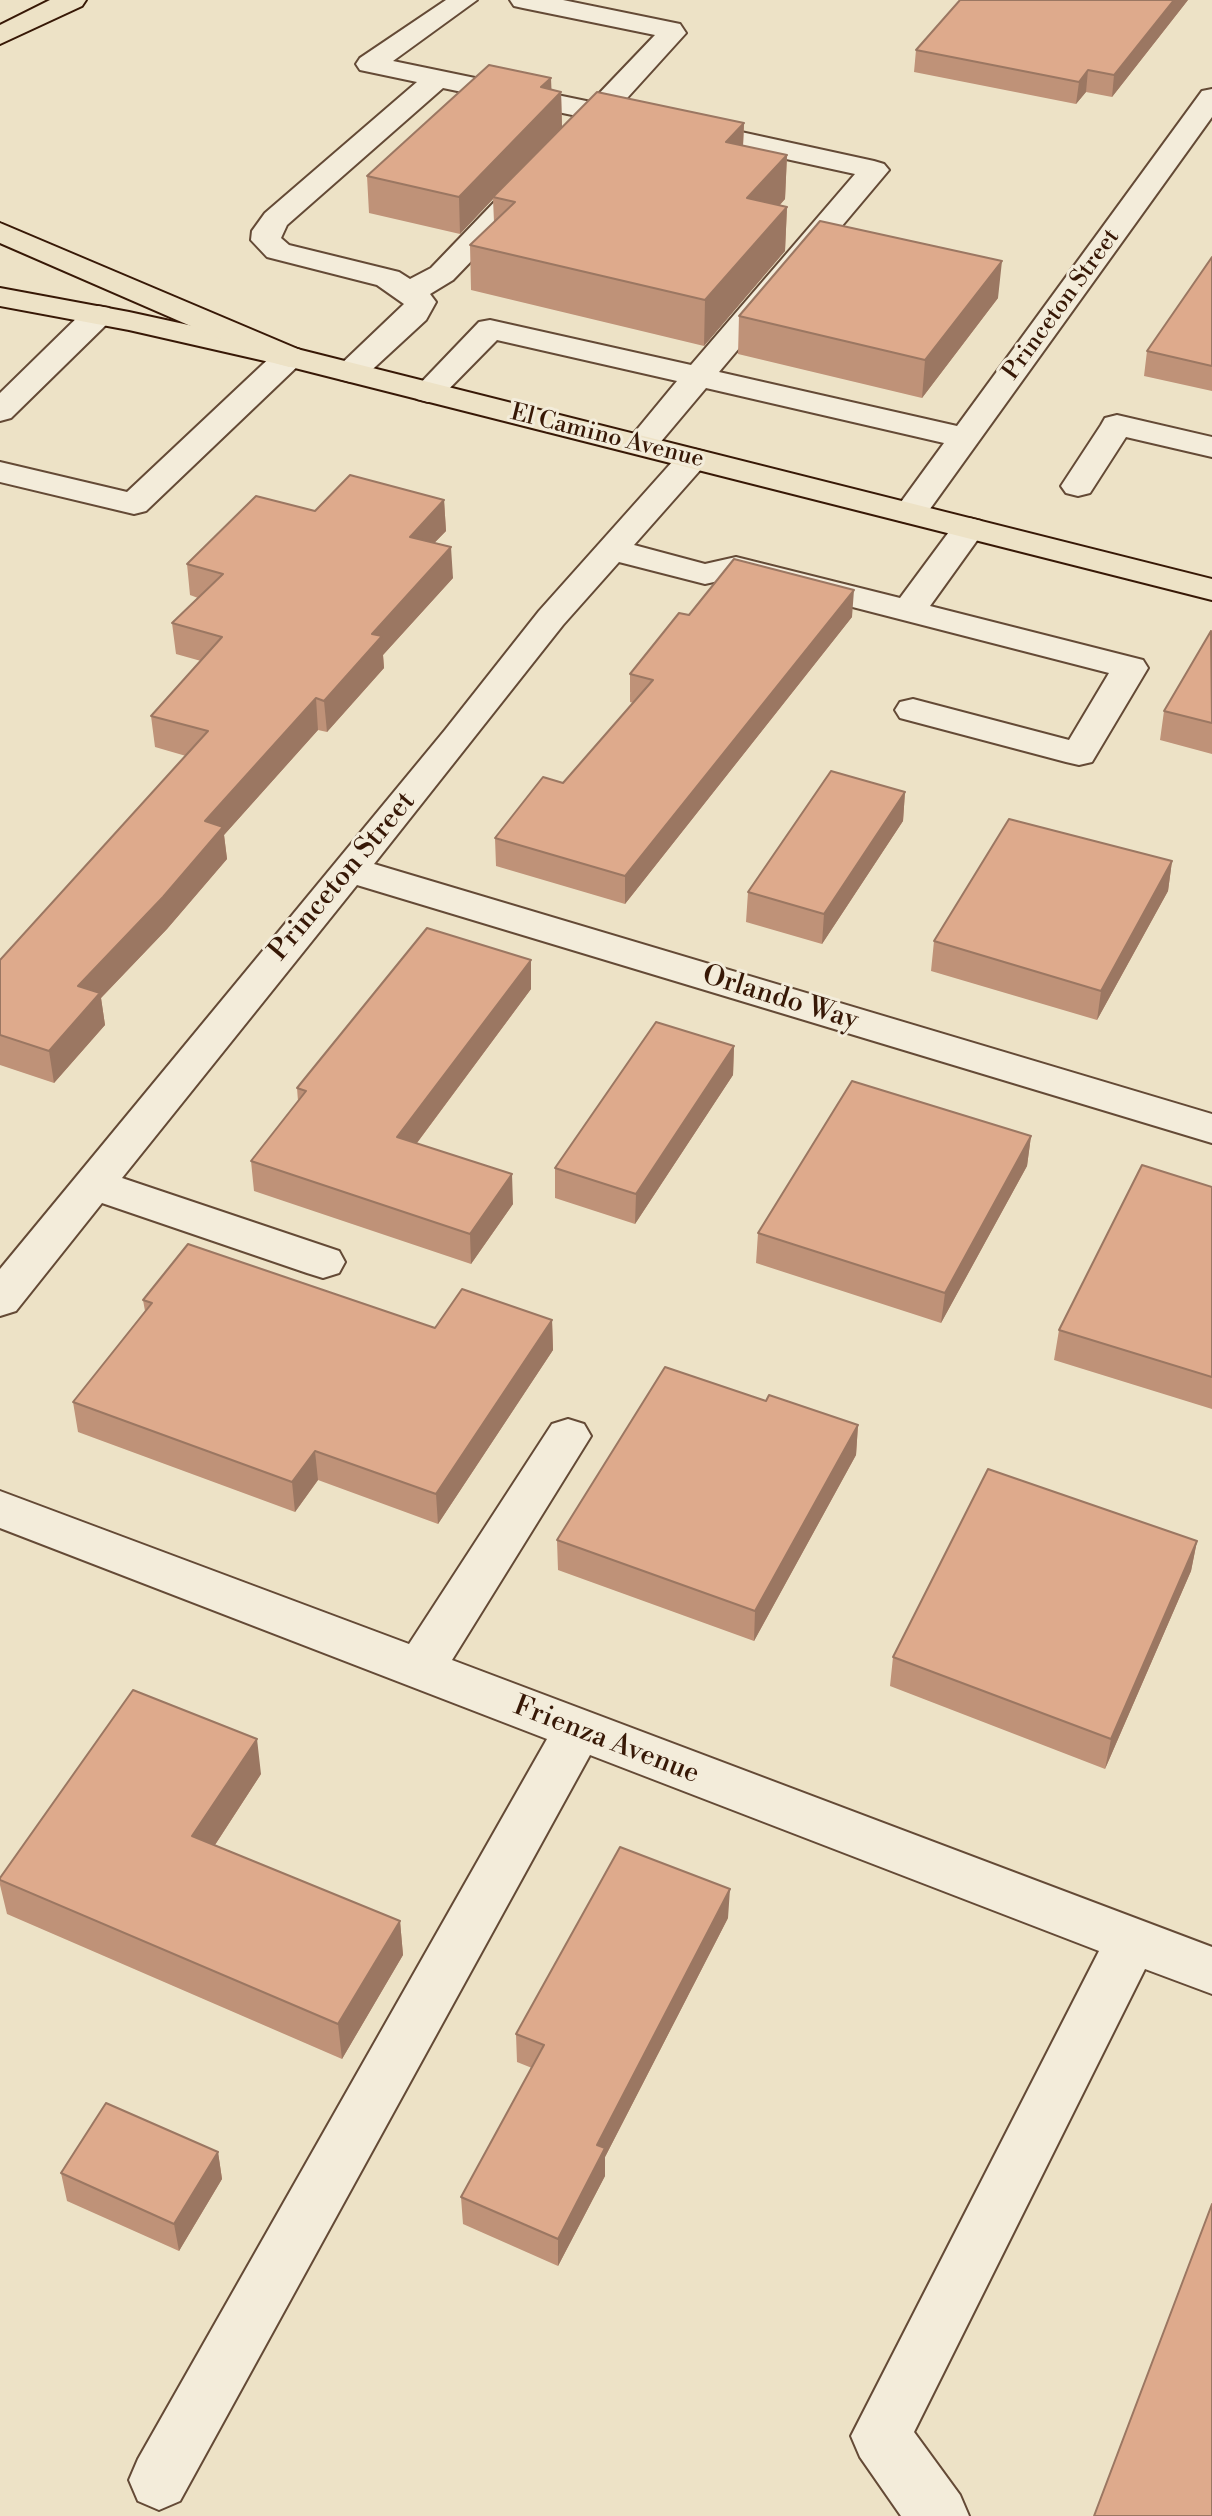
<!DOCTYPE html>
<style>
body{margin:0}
canvas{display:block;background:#ede2c6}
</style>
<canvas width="1212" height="2516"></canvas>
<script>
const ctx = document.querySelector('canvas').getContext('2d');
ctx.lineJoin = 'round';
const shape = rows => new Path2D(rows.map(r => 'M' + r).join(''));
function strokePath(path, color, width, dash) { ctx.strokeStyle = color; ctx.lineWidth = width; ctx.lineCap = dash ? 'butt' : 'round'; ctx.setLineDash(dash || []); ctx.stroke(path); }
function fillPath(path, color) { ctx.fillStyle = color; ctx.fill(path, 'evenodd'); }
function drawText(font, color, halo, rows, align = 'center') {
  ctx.font = font + ' "Libre Bodoni",serif'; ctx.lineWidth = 6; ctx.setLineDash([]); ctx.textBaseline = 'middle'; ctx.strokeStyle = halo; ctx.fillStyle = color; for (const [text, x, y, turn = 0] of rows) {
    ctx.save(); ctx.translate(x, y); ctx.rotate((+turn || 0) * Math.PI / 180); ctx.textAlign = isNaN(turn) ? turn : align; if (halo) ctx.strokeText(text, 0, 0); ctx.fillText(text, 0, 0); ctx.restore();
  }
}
const minor = shape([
 [446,0,477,0,393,61,591,102,655,35,523,8,514,6,510,0,563,0,680,24,686,33,609,118,453,280,430,294,436,302,426,320,362,379,351,382,340,379,335,372,340,365,404,304,377,285,267,257,251,240,252,231,265,213,417,82,360,70,356,64,360,58,446,0],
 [443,88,577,116,431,268,410,279,399,272,289,245,281,238,287,225,443,88],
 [1212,89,1212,117,922,520,910,523,898,520,893,513,944,443,706,388,653,451,641,454,629,451,625,444,677,381,497,340,439,399,428,402,417,399,412,392,479,322,490,320,691,365,855,174,676,135,672,129,676,123,686,120,874,161,884,164,889,170,719,372,957,426,1202,91,1212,89],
 [98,306,109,308,114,315,109,322,11,418,0,421,0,393,87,308,98,306],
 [289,347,300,350,305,357,300,364,146,511,134,514,0,482,0,462,127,492,278,350,289,347],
 [1117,415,1212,437,1212,457,1126,437,1090,493,1078,496,1066,493,1061,486,1101,425,1105,418,1117,415],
 [693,449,705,452,710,459,634,545,705,564,736,557,900,598,957,521,969,518,981,521,986,528,930,606,1143,660,1148,668,1092,762,1079,765,1066,762,900,718,895,710,900,702,913,699,1069,740,1109,673,736,577,705,584,619,562,563,625,374,864,1212,1114,1212,1143,357,885,122,1178,339,1251,345,1262,339,1273,323,1278,307,1273,102,1203,16,1311,0,1316,0,1269,445,730,539,611,681,452,693,449],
 [568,1419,584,1424,591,1436,452,1660,1212,1947,1212,1994,1145,1969,914,2432,960,2495,969,2516,901,2516,860,2457,851,2436,1099,1951,590,1755,180,2501,159,2510,138,2501,129,2480,138,2459,547,1739,0,1528,0,1491,409,1644,552,1424,568,1419]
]);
const major = shape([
 [0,288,129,312,289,347,1212,579,1212,600,287,366,129,330,0,306,0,288]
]);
const highway = shape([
 [50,0,86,0,82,6,0,44,0,25,50,0],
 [0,223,300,350,305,357,300,364,289,367,278,364,0,243,0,223]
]);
strokePath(minor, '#644a36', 4);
strokePath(major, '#371806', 4);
strokePath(highway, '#371806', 4);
fillPath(minor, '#f3ecda');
fillPath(major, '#ede2c6');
fillPath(highway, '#ede2c6');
fillPath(shape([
 [1188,0,1112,97,1086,92,1076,104,914,72,916,50],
 [551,90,561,92,562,128,744,123,743,146,787,155,785,199,780,205,787,207,785,251,704,346,471,290,470,245,494,222,493,199,460,234,369,213,367,176],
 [1212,257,1212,391,1144,376,1147,351],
 [998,298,922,398,738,354,739,316],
 [444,500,446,531,434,543,453,578,383,655,384,668,327,732,318,730,224,835,227,859,167,929,101,998,105,1025,54,1083,0,1065,0,960,186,756,155,747,151,716,201,661,176,654,172,623,198,598,190,595,187,564,315,511],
 [689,615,852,617,625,904,496,866,495,838,563,783,633,703,630,702,630,674],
 [1212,631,1212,754,1160,740,1164,711],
 [905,792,903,821,822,944,746,922,748,892],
 [1172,861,1168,891,1097,1020,931,971,934,941],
 [531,960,531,989,417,1143,513,1204,471,1264,254,1191,251,1161,298,1101,297,1088],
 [734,1046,733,1075,635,1224,555,1198,555,1168],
 [1031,1136,1027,1166,941,1323,756,1263,758,1233],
 [1212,1187,1212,1409,1054,1360,1059,1330],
 [143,1300,435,1328,552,1320,553,1350,438,1524,318,1480,295,1512,78,1432,73,1402,145,1311],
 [766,1401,858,1425,856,1455,754,1641,558,1570,557,1540],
 [1197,1541,1191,1571,1105,1769,890,1686,893,1657],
 [261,1774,215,1845,400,1921,403,1955,342,2059,7,1914,0,1885,0,1878],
 [728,1918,605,2157,605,2176,558,2266,463,2224,461,2197,532,2068,517,2062,516,2034],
 [218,2152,222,2179,179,2251,67,2201,61,2173]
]), '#bf9278');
fillPath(shape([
 [1174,0,1188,0,1112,97,1114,75],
 [1088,70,1086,92,1076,104,1079,82],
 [551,78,552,102,561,92,562,128,493,197,493,199,460,234,459,197,541,87],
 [744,123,742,167,726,142],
 [787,155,785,199,746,242,747,198],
 [787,207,785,251,704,346,705,300],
 [1002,261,998,298,922,398,925,360],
 [444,500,446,531,411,567,410,537],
 [451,547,453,578,383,655,384,668,327,732,324,701,372,634],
 [854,590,852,617,625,904,625,876],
 [316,698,318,730,224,835,227,859,167,929,101,998,105,1025,54,1083,49,1051,78,986,205,821],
 [905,792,903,821,822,944,824,914],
 [1172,861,1168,891,1097,1020,1101,991],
 [531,960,531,989,399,1167,397,1137],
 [734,1046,733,1075,635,1224,636,1194],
 [1031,1136,1027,1166,941,1323,945,1293],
 [512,1174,513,1204,471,1264,470,1234],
 [552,1320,553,1350,438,1524,436,1494],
 [858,1425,856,1455,754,1641,755,1611],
 [315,1451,318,1480,295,1512,292,1482],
 [1197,1541,1191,1571,1105,1769,1111,1739],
 [257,1739,261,1774,198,1871,192,1836],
 [730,1889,728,1918,605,2157,605,2176,558,2266,558,2239,597,2145],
 [400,1921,403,1955,342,2059,338,2024],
 [218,2152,222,2179,179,2251,174,2224]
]), '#9b7762');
const building = shape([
 [960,0,1174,0,1114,75,1088,70,1079,82,916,50,960,0],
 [489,65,551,78,541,87,561,92,459,197,367,176,489,65],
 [597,92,744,123,726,142,787,155,747,198,787,207,705,300,470,245,515,202,493,197,597,92],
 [820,221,1002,261,925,360,739,316,820,221],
 [1212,257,1212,366,1147,351,1212,257],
 [350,475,444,500,410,537,451,547,372,634,382,636,324,701,316,698,205,821,223,827,163,897,78,986,100,993,49,1051,0,1035,0,960,208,731,151,716,222,637,172,623,223,574,187,564,256,496,315,511,350,475],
 [734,559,854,590,625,876,495,838,543,777,563,783,653,680,630,674,679,613,689,615,734,559],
 [1211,631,1212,723,1164,711,1211,631],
 [831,771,905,792,824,914,748,892,831,771],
 [1009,819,1172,861,1101,991,934,941,1009,819],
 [427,928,531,960,397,1137,512,1174,470,1234,251,1161,306,1091,297,1088,427,928],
 [656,1022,734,1046,636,1194,555,1168,656,1022],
 [852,1081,1031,1136,945,1293,758,1233,852,1081],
 [1142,1165,1212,1187,1212,1377,1059,1330,1142,1165],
 [188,1244,435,1328,462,1289,552,1320,436,1494,315,1451,292,1482,73,1402,152,1303,143,1300,188,1244],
 [665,1367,766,1401,769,1395,858,1425,755,1611,557,1540,665,1367],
 [988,1469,1197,1541,1111,1739,893,1657,988,1469],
 [133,1690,257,1739,192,1836,400,1921,338,2024,0,1880,0,1878,133,1690],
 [620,1847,730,1889,597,2145,605,2148,558,2239,461,2197,544,2045,516,2034,620,1847],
 [106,2103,218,2152,174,2224,61,2173,106,2103],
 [1212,2204,1212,2516,1094,2516,1212,2204]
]);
fillPath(building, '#deaa8c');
strokePath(building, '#9b7762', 2);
drawText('24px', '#371806', '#f3ecda', [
 ["Princeton Street",1062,305,-54],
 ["El Camino Avenue",607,437,14]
]);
drawText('28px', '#371806', '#f3ecda', [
 ["Princeton Street",343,877,-50],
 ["Orlando Way",780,999,17],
 ["Frienza Avenue",606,1741,21]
]);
</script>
